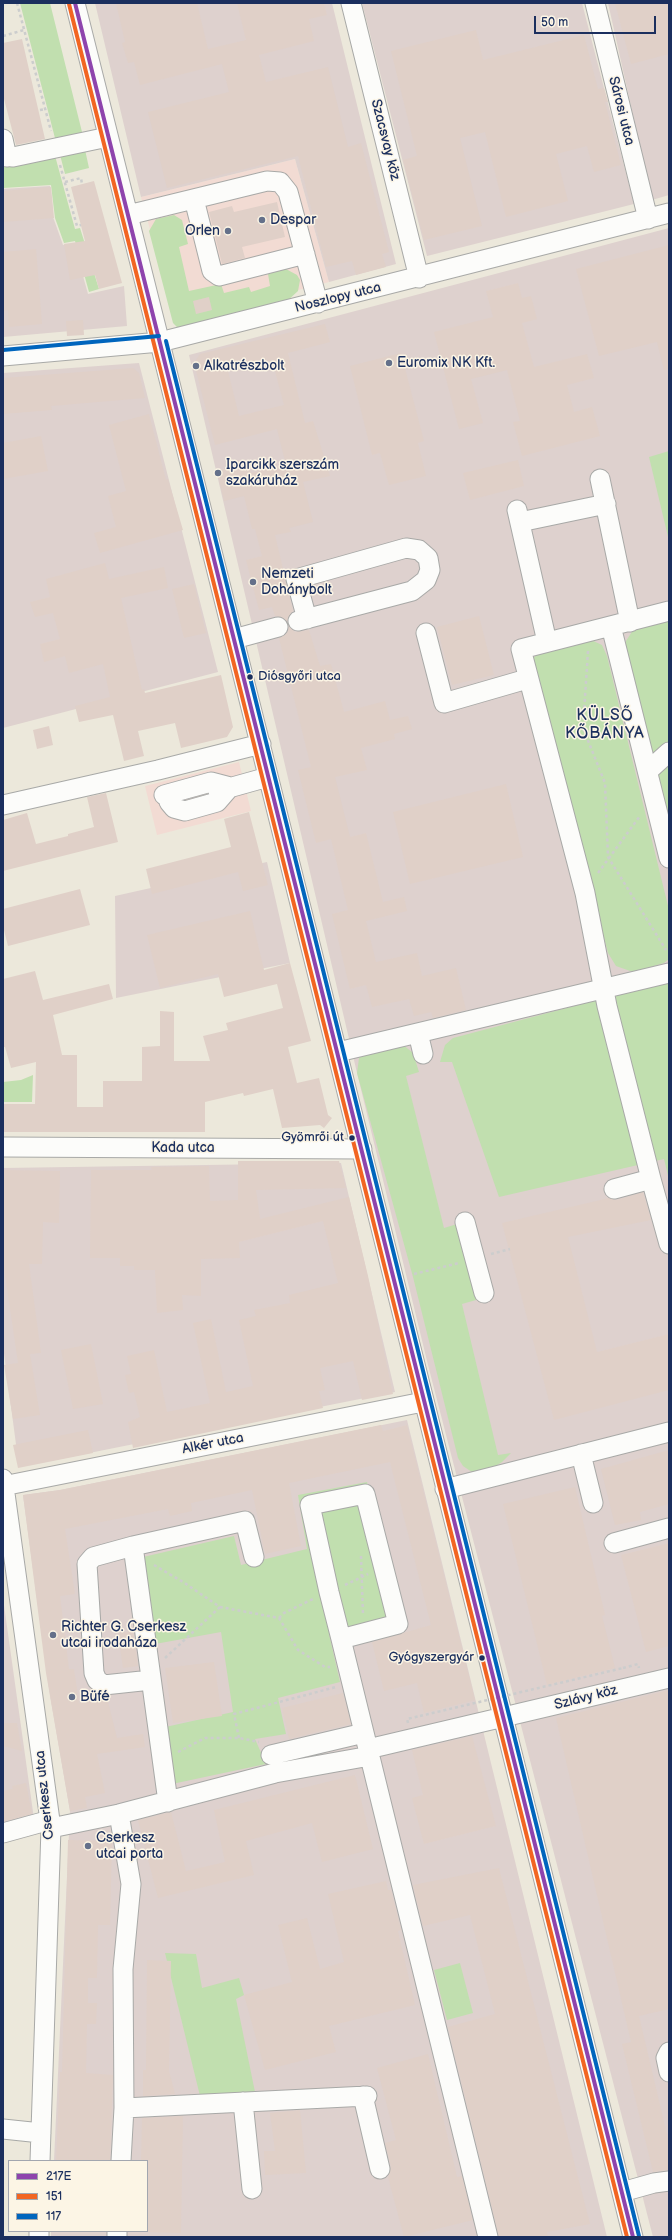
<!DOCTYPE html>
<meta charset="utf-8">
<style>
body{margin:0}
#map{position:relative;width:672px;height:2240px;overflow:hidden;background:#ece8db;font-family:"Balsamiq Sans",sans-serif}
canvas{display:block}
.frame{position:absolute;inset:0;border:4px solid #1b2f5e;pointer-events:none}
.legend{position:absolute;left:8px;top:2160px;width:140px;height:72px;box-sizing:border-box;background:#fcf5e5;border:1px solid #a2a6af;margin:0;padding:5px 7px;list-style:none;font-size:12px;color:#1b2f5e}
.legend li{display:flex;align-items:center;gap:8px;height:20px}
.legend b{width:20px;border:1px solid #a2a6af}
.scale{position:absolute;left:534px;top:16px;width:122px;height:18px;box-sizing:border-box;border:2px solid #1b2f5e;border-top:0;padding-left:5px;font-size:12px;line-height:14px;white-space:nowrap;color:#1b2f5e;-webkit-text-stroke:3px #fcf5e5;paint-order:stroke}
</style>
<div id="map">
<canvas width="672" height="2240"></canvas>
<div class="frame"></div>
<ul class="legend">
<li><b style="height:5px;background:#8e44ad"></b>217E</li>
<li><b style="height:5px;background:#f26522"></b>151</li>
<li><b style="height:5px;background:#0065bd"></b>117</li>
</ul>
<div class="scale">50 m</div>
</div>
<script>
const ctx = document.querySelector('canvas').getContext('2d');
ctx.lineJoin = 'round';
function fillPath(path, color) { ctx.fillStyle = color; ctx.fill(path, 'evenodd'); }
const shape = rows => new Path2D(rows.map(r => 'M' + r).join(''));
function strokePath(path, color, width, dash) { ctx.strokeStyle = color; ctx.lineWidth = width; ctx.lineCap = dash ? 'butt' : 'round'; ctx.setLineDash(dash || []); ctx.stroke(path); }
function drawText(font, color, halo, rows, align = 'center') {
  ctx.font = font + ' "Balsamiq Sans",sans-serif'; ctx.lineWidth = 3; ctx.setLineDash([]); ctx.textBaseline = 'middle'; ctx.strokeStyle = halo; ctx.fillStyle = color; for (const [text, x, y, turn = 0] of rows) {
    ctx.save(); ctx.translate(x, y); ctx.rotate((+turn || 0) * Math.PI / 180); ctx.textAlign = isNaN(turn) ? turn : align; if (halo) ctx.strokeText(text, 0, 0); ctx.fillText(text, 0, 0); ctx.restore();
  }
}
fillPath(shape([
 [295,159,329,282,176,322,141,197],
 [239,762,251,811,157,835,145,786]
]), '#f2dbd3');
fillPath(shape([
 [95,3,332,3,396,264,329,282,295,159,141,197],
 [362,3,582,3,634,204,427,256],
 [608,3,669,3,669,195,652,200],
 [50,186,53,217,63,245,74,244,88,294,124,286,127,326,3,337,3,189],
 [669,228,669,2237,653,2237,428,1365,357,1073,189,355],
 [139,363,218,672,3,728,3,373],
 [267,862,290,963,116,998,115,896],
 [341,1163,395,1392,19,1467,3,1346,3,1168],
 [407,1420,607,2237,51,2237,51,2231,147,2231,147,2161,54,2161,70,1811,50,1695,23,1495,60,1490],
 [3,1598,34,1819,3,1825]
]), '#ded1ce');
fillPath(shape([
 [20,3,50,3,83,136,56,142],
 [84,145,89,168,65,174,59,151],
 [54,152,75,229,80,228,99,289,89,292,75,241,64,243,55,218,51,185,3,188,3,163],
 [174,215,182,220,188,244,179,247,189,291,221,284,224,293,249,287,251,292,270,286,268,274,286,269,297,275,300,280,298,291,285,303,178,328,173,323,149,231,156,219],
 [669,451,669,541,649,457],
 [669,619,669,837,625,656,626,641,635,627],
 [589,639,602,645,607,656,669,910,669,959,664,963,633,972,616,966,608,953,532,659,540,652],
 [669,981,669,1180,664,1159,499,1197,452,1062,440,1062,445,1045,453,1038],
 [402,1044,413,1053,419,1072,406,1076,444,1228,457,1224,476,1300,462,1304,498,1455,511,1453,502,1462,491,1469,472,1472,463,1466,458,1458,413,1277,357,1073,359,1058,370,1049],
 [33,1075,32,1102,3,1102,3,1082,21,1080],
 [367,1482,402,1618,329,1634,340,1682,278,1698,286,1734,255,1739,266,1764,172,1784,161,1728,233,1712,221,1632,155,1644,143,1557,234,1536,241,1565,307,1549,298,1495],
 [165,1953,196,1954,202,1988,239,1978,244,1995,236,1999,255,2092,200,2096],
 [460,1963,473,2013,447,2020,434,1970]
]), '#c1dfaf');
fillPath(shape([
 [116,3,197,3,208,49,246,40,237,3,324,3,327,15,309,19,314,41,259,55,266,82,328,67,348,147,361,143,389,252,382,254,386,267,356,275,352,261,326,267,298,156,167,188,148,112,229,92,222,64,140,85,134,62,128,63,122,43,125,42],
 [615,3,669,3,669,54,631,64],
 [476,30,483,60,584,35,598,89,604,88,608,102,605,102,621,165,594,172,587,146,556,154,568,201,506,217,485,132,460,138,482,226,424,240,403,160,417,156,391,51],
 [22,39,45,139,16,145,3,95,3,43],
 [94,181,122,283,99,289,95,275,70,280,64,244,85,241,71,187],
 [51,187,54,218,3,222,3,191],
 [277,202,285,237,242,247,245,258,222,264,209,212,232,206,234,212],
 [669,245,669,369,664,370,657,342,599,356,576,269],
 [36,249,42,324,9,327,8,310,3,311,3,252],
 [518,283,522,298,531,296,537,319,522,323,534,367,587,354,594,378,567,385,574,412,592,407,600,436,522,456,513,422,520,421,507,370,471,379,483,423,459,429,434,332,493,317,486,291],
 [209,297,212,310,196,314,193,301],
 [83,320,84,335,67,336,66,321],
 [325,324,330,342,288,353,305,423,313,421,330,476,303,482,313,522,289,528,291,532,275,535,293,611,290,614,287,622,281,617,275,616,272,607,259,610,246,560,262,556,255,529,252,529,244,496,224,501,217,471,248,464,251,473,286,465,277,429,215,445,194,363,200,354],
 [272,360,284,405,239,416,228,371],
 [401,353,424,441,418,443,426,476,389,485,380,453,372,455,350,366],
 [133,368,139,373,145,398,51,406,52,410,3,414,3,378],
 [149,414,166,480,168,479,183,530,100,553,94,533,116,527,108,496,126,491,109,425],
 [41,436,48,471,3,479,3,443],
 [518,460,524,486,470,500,463,473],
 [105,563,109,579,164,567,168,588,121,598,142,690,144,689,145,693,221,675,233,727,227,737,181,748,175,723,138,731,144,756,124,761,113,715,79,722,75,706,110,697,103,664,69,673,65,656,44,662,40,644,60,639,53,613,35,617,30,602,50,597,46,579],
 [194,584,206,633,184,638,172,589],
 [479,616,494,675,452,685,437,627],
 [289,626,295,632,309,630,320,666,331,664,344,712,385,701,390,720,408,716,412,729,394,734,395,739,361,748,367,770,335,777,350,837,366,833,383,902,404,897,407,911,366,921,376,962,417,953,422,976,456,968,466,1010,433,1018,431,1012,414,1016,409,999,372,1007,366,985,350,989,332,914,348,910,331,839,316,843,298,770,311,767,279,638,286,634],
 [49,726,53,745,37,749,33,730],
 [506,784,523,857,410,884,393,812],
 [106,793,118,842,3,871,3,820,27,813,36,844,68,836,68,834,94,827,87,797],
 [249,812,268,885,243,891,238,872,152,894,146,869,231,847,224,819],
 [80,889,90,925,8,946,3,926,3,909],
 [250,911,264,970,290,963,311,1041,288,1047,297,1083,319,1078,328,1115,332,1118,324,1128,320,1125,282,1128,273,1089,244,1096,243,1093,205,1102,205,1132,3,1132,3,1104,35,1104,36,1062,11,1068,5,1047,3,1047,3,979,35,971,43,1000,109,984,113,999,53,1015,62,1055,77,1055,77,1107,103,1107,103,1081,142,1081,142,1047,160,1046,160,1011,174,1012,174,1061,210,1061,203,1036,228,1030,226,1023,283,1008,277,984,224,997,218,974,160,988,147,935],
 [238,1161,339,1161,346,1188,256,1190,260,1219,349,1197,368,1276,393,1394,362,1400,353,1361,320,1368,325,1390,319,1391,323,1408,133,1448,128,1422,140,1417,134,1392,129,1393,125,1375,131,1374,127,1356,154,1350,167,1412,210,1403,193,1323,211,1319,226,1392,253,1386,239,1320,256,1316,254,1310,290,1303,289,1295,338,1283,323,1221,239,1242,240,1258,201,1259,201,1296,182,1295,183,1310,157,1313,155,1270,134,1270,134,1266,120,1266,120,1258,90,1258,91,1170,152,1170,151,1167,209,1166,210,1201,238,1200],
 [3,1170,60,1171,59,1223,43,1222,42,1264,29,1264,41,1353,30,1354,40,1415,13,1419,4,1365,18,1363,3,1261],
 [643,1192,651,1220,568,1237,597,1352,669,1334,669,1390,554,1420,502,1223,609,1198,617,1200],
 [91,1344,103,1404,73,1409,61,1350],
 [381,1425,383,1431,407,1425,475,1700,424,1713,417,1683,384,1691,372,1642,431,1625,390,1462,289,1483,301,1546,265,1554,252,1490,191,1503,192,1511,170,1516,168,1509,65,1529,75,1594,60,1596,69,1669,74,1669,79,1703,107,1698,117,1738,143,1734,145,1747,97,1754,105,1793,85,1797,87,1808,70,1811,46,1673,23,1495,60,1490],
 [88,1430,93,1453,18,1468,13,1445],
 [669,1450,669,1504,640,1512,641,1520,615,1525,601,1469],
 [575,1487,605,1615,602,1616,615,1668,547,1685,503,1504],
 [669,1543,669,1646,646,1652,621,1555],
 [133,1631,138,1666,123,1668,118,1633],
 [214,1662,222,1716,173,1723,165,1668],
 [669,1690,669,2009,639,2016,669,2143,669,2170,653,2172,622,2044,631,2042,556,1718],
 [343,1693,351,1724,289,1739,282,1708],
 [3,1723,17,1723,22,1751,3,1746],
 [472,1736,496,1826,424,1844,412,1798,423,1795,412,1750],
 [355,1775,373,1849,322,1862,312,1823,246,1841,254,1875,158,1898,138,1820,171,1812,186,1871,225,1862,214,1810],
 [26,1783,32,1814,3,1822,3,1791,13,1789,12,1786],
 [68,1840,112,1841,110,1925,98,1925,97,1978,88,1978,88,2003,97,2003,96,2024,87,2024,86,2073,113,2075,110,2161,56,2161,60,2072,62,2072],
 [499,1868,590,2224,547,2232,548,2237,499,2237,448,2027,495,2014,470,1915,423,1926,413,1885],
 [386,1881,388,1890,391,1890,401,1930,398,1931,415,2005,329,2026,336,2052,265,2070,244,1995,292,1982,278,1925,307,1918,320,1969,344,1962,328,1894],
 [147,1960,171,1961,169,2071,175,2094,143,2096,143,2070,146,2070],
 [428,2054,457,2177,462,2176,473,2220,404,2237,388,2177,391,2167,385,2143,396,2140,377,2068],
 [300,2110,306,2173,265,2175,264,2151,275,2151,270,2113],
 [183,2116,181,2233,147,2232,147,2161,141,2161,142,2118]
]), '#e0d0c8');
const minor = shape([
 [75,3,633,2237],
 [351,3,419,278],
 [595,3,648,219],
 [3,139,7,157],
 [3,156,13,157,108,137],
 [194,199,212,271,219,276,305,254],
 [128,215,267,181,280,182,288,192,318,303],
 [3,356,160,342,669,213],
 [600,479,630,622],
 [517,510,547,642],
 [520,522,606,504],
 [298,621,412,591,426,580,430,570,428,558,419,550,406,548,296,579,307,619],
 [611,626,669,858],
 [426,633,444,703,527,679],
 [234,639,278,627],
 [648,771,669,752],
 [218,791,268,777],
 [164,795,211,782,230,787,217,802,185,811,174,808,169,802],
 [3,805,158,770,261,744],
 [418,1033,423,1054],
 [338,1052,669,973],
 [3,1147,362,1149],
 [651,1179,669,1244],
 [614,1189,651,1179,607,1006,585,893,521,649,669,611],
 [465,1222,484,1293],
 [581,1454,593,1503],
 [3,1479,51,1828,40,2161],
 [3,1486,423,1402],
 [445,1489,669,1432],
 [614,1543,669,1528],
 [133,1546,93,1557,87,1564,94,1673,97,1680,104,1685,151,1680],
 [341,1639,398,1624,365,1494,310,1505,329,1592,341,1639,488,2237],
 [368,1749,669,1678],
 [271,1755,364,1733],
 [168,1802,133,1546,245,1521,254,1557],
 [119,1814,131,1884,123,1969,124,2108,121,2161],
 [51,1828,119,1814,275,1773,370,1756],
 [3,1833,50,1820],
 [669,2052,666,2058,669,2072],
 [363,2096,380,2169],
 [243,2102,252,2189],
 [124,2108,367,2096],
 [3,2129,41,2133],
 [622,2192,654,2183,669,2181],
 [39,2237,39,2231],
 [117,2237,117,2231]
]);
strokePath(minor, '#a8a9a7', 21);
strokePath(shape([
 [17,3,51,131],
 [3,36,24,30],
 [40,110,45,109],
 [60,165,77,226,81,225],
 [65,182,81,178,82,184],
 [588,651,583,728,605,783,608,857,666,950],
 [598,873,640,816],
 [491,1254,510,1249],
 [414,1274,459,1263],
 [361,1556,363,1615],
 [154,1565,183,1582,220,1607,279,1618,298,1650,325,1667,330,1667],
 [345,1585,368,1574],
 [279,1618,284,1613,313,1599],
 [165,1658,220,1607],
 [623,1668,638,1664,639,1668],
 [408,1723,407,1719,420,1716],
 [239,1738,234,1714,336,1687],
 [178,1752,205,1738,239,1738,259,1742]
]), '#cccdcd', 2.5, [3, 3]);
strokePath(minor, '#fcfcfa', 19);
strokePath(shape([
 [420,1716,623,1668]
]), '#cccdcd', 2.5, [3, 3]);
strokePath(shape([
 [75,3,633,2237]
]), '#8e44ad', 4);
strokePath(shape([
 [69,4,627,2237]
]), '#f26522', 4);
strokePath(shape([
 [166,341,639,2236],
 [3,350,159,336]
]), '#0065bd', 4);
for (const [x, y, r, color] of [
 [262,220,4,"#64708a"],
 [228,231,4,"#64708a"],
 [389,363,4,"#64708a"],
 [196,366,4,"#64708a"],
 [218,473,4,"#64708a"],
 [253,582,4,"#64708a"],
 [250,677,3.5,"#1b2f5e"],
 [352,1138,3.5,"#1b2f5e"],
 [53,1635,4,"#64708a"],
 [482,1658,3.5,"#1b2f5e"],
 [72,1697,4,"#64708a"],
 [88,1846,4,"#64708a"]
]) { const dot = new Path2D(); dot.arc(x, y, r, 0, 2 * Math.PI); ctx.fillStyle = color; ctx.fill(dot); strokePath(dot, '#fcf5e5', 1.5); }
drawText('13px', '#1b2f5e', '#fcf5e5', [
 ["Diósgyőri utca",258,677,"left"],
 ["Gyömrői út",344,1138],
 ["Gyógyszergyár",474,1658]
], 'right');
drawText('14px', '#1b2f5e', '#fcf5e5', [
 ["Sárosi utca",621,111,76],
 ["Szacsvay köz",385,140,76],
 ["Noszlopy utca",338,298,-14],
 ["Kada utca",183,1148],
 ["Alkér utca",213,1444,-11],
 ["Szlávy köz",586,1698,-14],
 ["Cserkesz utca",45,1795,-96]
]);
drawText('14px', '#1b2f5e', '#fcf5e5', [
 ["Despar",270,220],
 ["Orlen",220,231,"right"],
 ["Euromix NK Kft.",397,363],
 ["Alkatrészbolt",204,366],
 ["Iparcikk szerszám",226,465],
 ["szakáruház",226,481],
 ["Nemzeti",261,574],
 ["Dohánybolt",261,590],
 ["Richter G. Cserkesz",61,1627],
 ["utcai irodaháza",61,1643],
 ["Büfé",80,1697],
 ["Cserkesz",96,1838],
 ["utcai porta",96,1854]
], 'left');
ctx.letterSpacing = '1px';
drawText('16px', '#1b2f5e', '#fcf5e5', [
 ["KÜLSŐ",605,716],
 ["KŐBÁNYA",605,734]
]);
ctx.letterSpacing = '0px';
</script>
